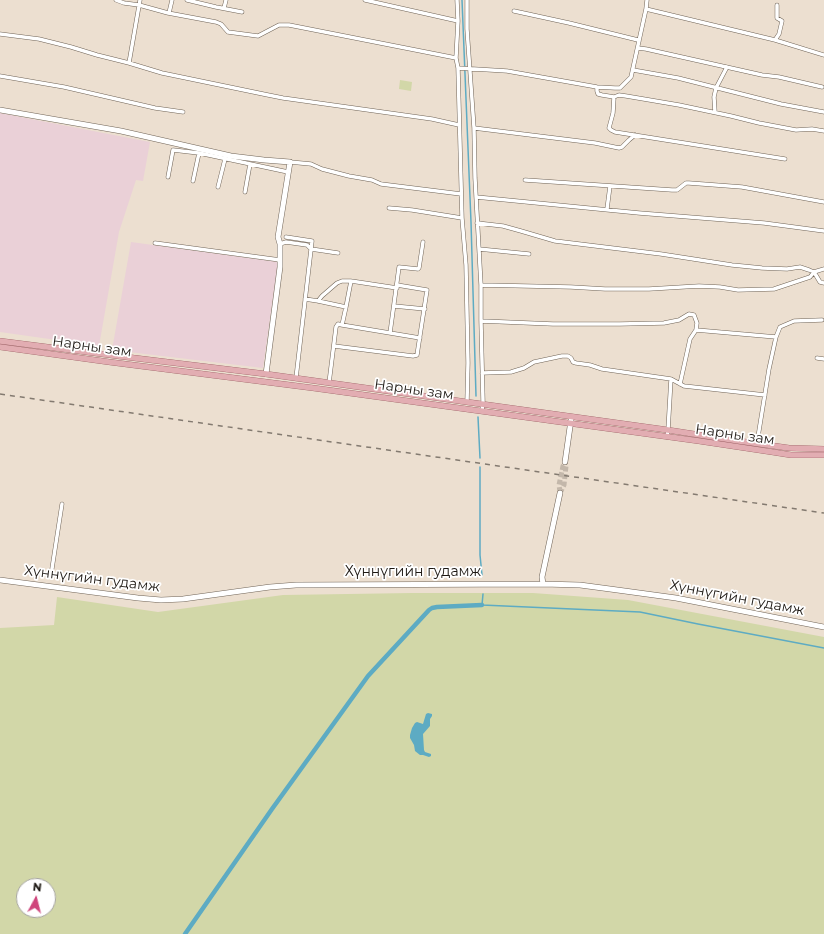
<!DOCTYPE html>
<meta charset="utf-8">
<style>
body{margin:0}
#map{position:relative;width:824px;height:934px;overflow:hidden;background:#ecdfd0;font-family:Montserrat,sans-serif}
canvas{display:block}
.north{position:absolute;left:16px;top:878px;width:40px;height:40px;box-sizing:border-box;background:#fff;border:1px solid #a5a3a1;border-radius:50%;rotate:7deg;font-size:11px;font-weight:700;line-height:16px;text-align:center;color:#1d1813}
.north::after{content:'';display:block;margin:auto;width:14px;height:18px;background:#cf457c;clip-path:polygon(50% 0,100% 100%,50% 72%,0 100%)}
</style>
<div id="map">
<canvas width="824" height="934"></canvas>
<div class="north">N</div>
</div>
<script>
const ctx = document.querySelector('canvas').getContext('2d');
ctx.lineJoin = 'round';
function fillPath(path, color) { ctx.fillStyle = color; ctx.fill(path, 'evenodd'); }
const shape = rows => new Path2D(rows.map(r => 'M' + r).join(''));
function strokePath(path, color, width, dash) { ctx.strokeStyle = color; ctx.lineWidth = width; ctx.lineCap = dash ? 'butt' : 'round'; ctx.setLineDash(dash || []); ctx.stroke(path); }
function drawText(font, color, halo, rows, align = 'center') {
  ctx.font = font + ' Montserrat,sans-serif'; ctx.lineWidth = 3.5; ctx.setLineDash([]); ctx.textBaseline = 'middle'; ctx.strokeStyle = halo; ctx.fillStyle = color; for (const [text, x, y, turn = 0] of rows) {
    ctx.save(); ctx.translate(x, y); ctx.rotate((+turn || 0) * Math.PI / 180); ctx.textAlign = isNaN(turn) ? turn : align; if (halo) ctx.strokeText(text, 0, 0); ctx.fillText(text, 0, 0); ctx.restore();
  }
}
fillPath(shape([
 [0,113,150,142,143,181,136,180,119,232,99,346,0,332],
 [131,242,278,262,263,368,112,350]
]), '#ead0d7');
fillPath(shape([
 [400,80,412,82,411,91,399,89],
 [412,593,533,593,628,600,824,637,824,934,0,934,0,628,54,625,57,597,158,612,283,595],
 [24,886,48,886,48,910,24,910]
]), '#d2d7a8');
fillPath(shape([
 [428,713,432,714,432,716,430,719,430,726,423,734,424,750,425,752,431,754,431,756,429,757,423,755,420,755,415,751,414,745,410,738,410,735,412,728,415,723,417,722,423,724,426,714]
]), '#5dabc3');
strokePath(shape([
 [462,0,471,222,476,396],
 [478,417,480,458],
 [480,467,480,555,482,575],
 [483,594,482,605,640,612,698,624,824,648]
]), '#5dabc3', 1.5);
strokePath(shape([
 [185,934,272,809,368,676,429,610,432,608,437,607,482,605]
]), '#5dabc3', 4.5);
strokePath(shape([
 [560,492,559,485,563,466,565,462],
 [560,493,564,485,566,466,565,462]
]), '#c3b7aa', 5, [5, 2.5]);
const street = shape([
 [116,0,124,3,139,5,168,13,216,22,221,24,228,32,258,36,279,25,289,25,456,58],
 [187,0,216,7,242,12],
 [365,0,458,21],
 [457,0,458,21,456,58,458,68,462,218,466,265,468,363,467,402],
 [467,0,467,29,474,128,475,178,481,285,481,321,483,401,482,411],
 [224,8,226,0],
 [646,9,775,40,824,55],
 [514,11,569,23,638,40,639,41],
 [169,13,172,0],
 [0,34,39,39,71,47,97,55,129,63,162,73,268,95,283,98,432,119,459,125],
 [775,40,779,34,782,21,777,18,777,5],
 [638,48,646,49,762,75,779,77,822,87],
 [129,63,140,0],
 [458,68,507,71,597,87,615,88,620,88,631,77,646,9,647,0],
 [633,70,678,78,781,104,824,112],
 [0,76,64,87,155,108,183,112],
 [597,87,597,91,598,94,602,95,614,97,619,95,626,96,679,105,731,116,759,123,796,130,812,129,824,131],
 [614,97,613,113,609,128,611,130,615,132,785,159],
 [715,112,714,97,716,88,727,67],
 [474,128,595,143,619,148,622,147,629,140,635,135],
 [290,162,311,164,322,169,349,176,372,180,381,184,461,194],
 [168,177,173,150,199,153,288,172],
 [525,180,672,190,677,190,686,183,689,183,742,187,824,202],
 [193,181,199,153],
 [218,187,225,159],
 [245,192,250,164],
 [476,197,639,213,764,223,824,231],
 [389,208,412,210,462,218],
 [607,209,610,186],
 [477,223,503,226,521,231,555,241,661,254,732,265,762,268,787,269,800,267,809,270,814,272,820,282,824,283],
 [286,237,312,241,296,378],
 [155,243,280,260],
 [280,244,286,242,307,245,311,249,338,253],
 [479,249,529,254],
 [481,285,571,287,605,289,649,289,699,286,720,287,738,290,774,289,810,277,814,272,824,269],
 [305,299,318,301,346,307,342,325,338,324,336,327,329,383],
 [318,301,322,296,337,283,342,281,351,281,397,288],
 [394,306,425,309],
 [346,307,351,281],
 [481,321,553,324,620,324,664,323,679,320,689,314,694,315,697,323,696,330,690,339,680,384],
 [342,325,420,338],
 [696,330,776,337],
 [390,333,399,267,418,269,419,268,423,242],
 [334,346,413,356,417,355,427,290,397,285],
 [817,358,824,359],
 [482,373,511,372,524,368,534,362,562,356,568,356,571,358,573,362,576,363,590,365,602,369,671,379],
 [667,437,668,430,671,379,684,386,765,395],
 [757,443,769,369,776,337,780,327,794,321,822,320],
 [51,575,62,504]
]);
const secondary = shape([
 [0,110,121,131,231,156,264,160,290,162,278,237,280,244,280,267,266,374],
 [565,462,571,420],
 [0,580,138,598,161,600,183,599,270,587,296,585,543,584,580,585,610,589,676,598,824,627],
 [543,584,542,577,560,493]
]);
const primary = shape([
 [0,341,118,356,266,374,668,430,739,441,789,448,824,449],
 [0,347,109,362,313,388,699,441,772,452,791,455,824,455]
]);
strokePath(street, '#706457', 4.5);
strokePath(secondary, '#706457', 6);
strokePath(primary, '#915659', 6);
strokePath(street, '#fff', 3.5);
strokePath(secondary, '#fff', 5);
strokePath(primary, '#e2adb2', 5.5);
strokePath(shape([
 [0,394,824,513]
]), '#837a70', 1.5, [5, 5]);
drawText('14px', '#1d1813', '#fff', [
 ["Нарны зам",92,347,8],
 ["Нарны зам",414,390,8],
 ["Нарны зам",735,435,8],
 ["Хүннүгийн гудамж",413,572],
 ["Хүннүгийн гудамж",92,579,7],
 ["Хүннүгийн гудамж",737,598,11]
]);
</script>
